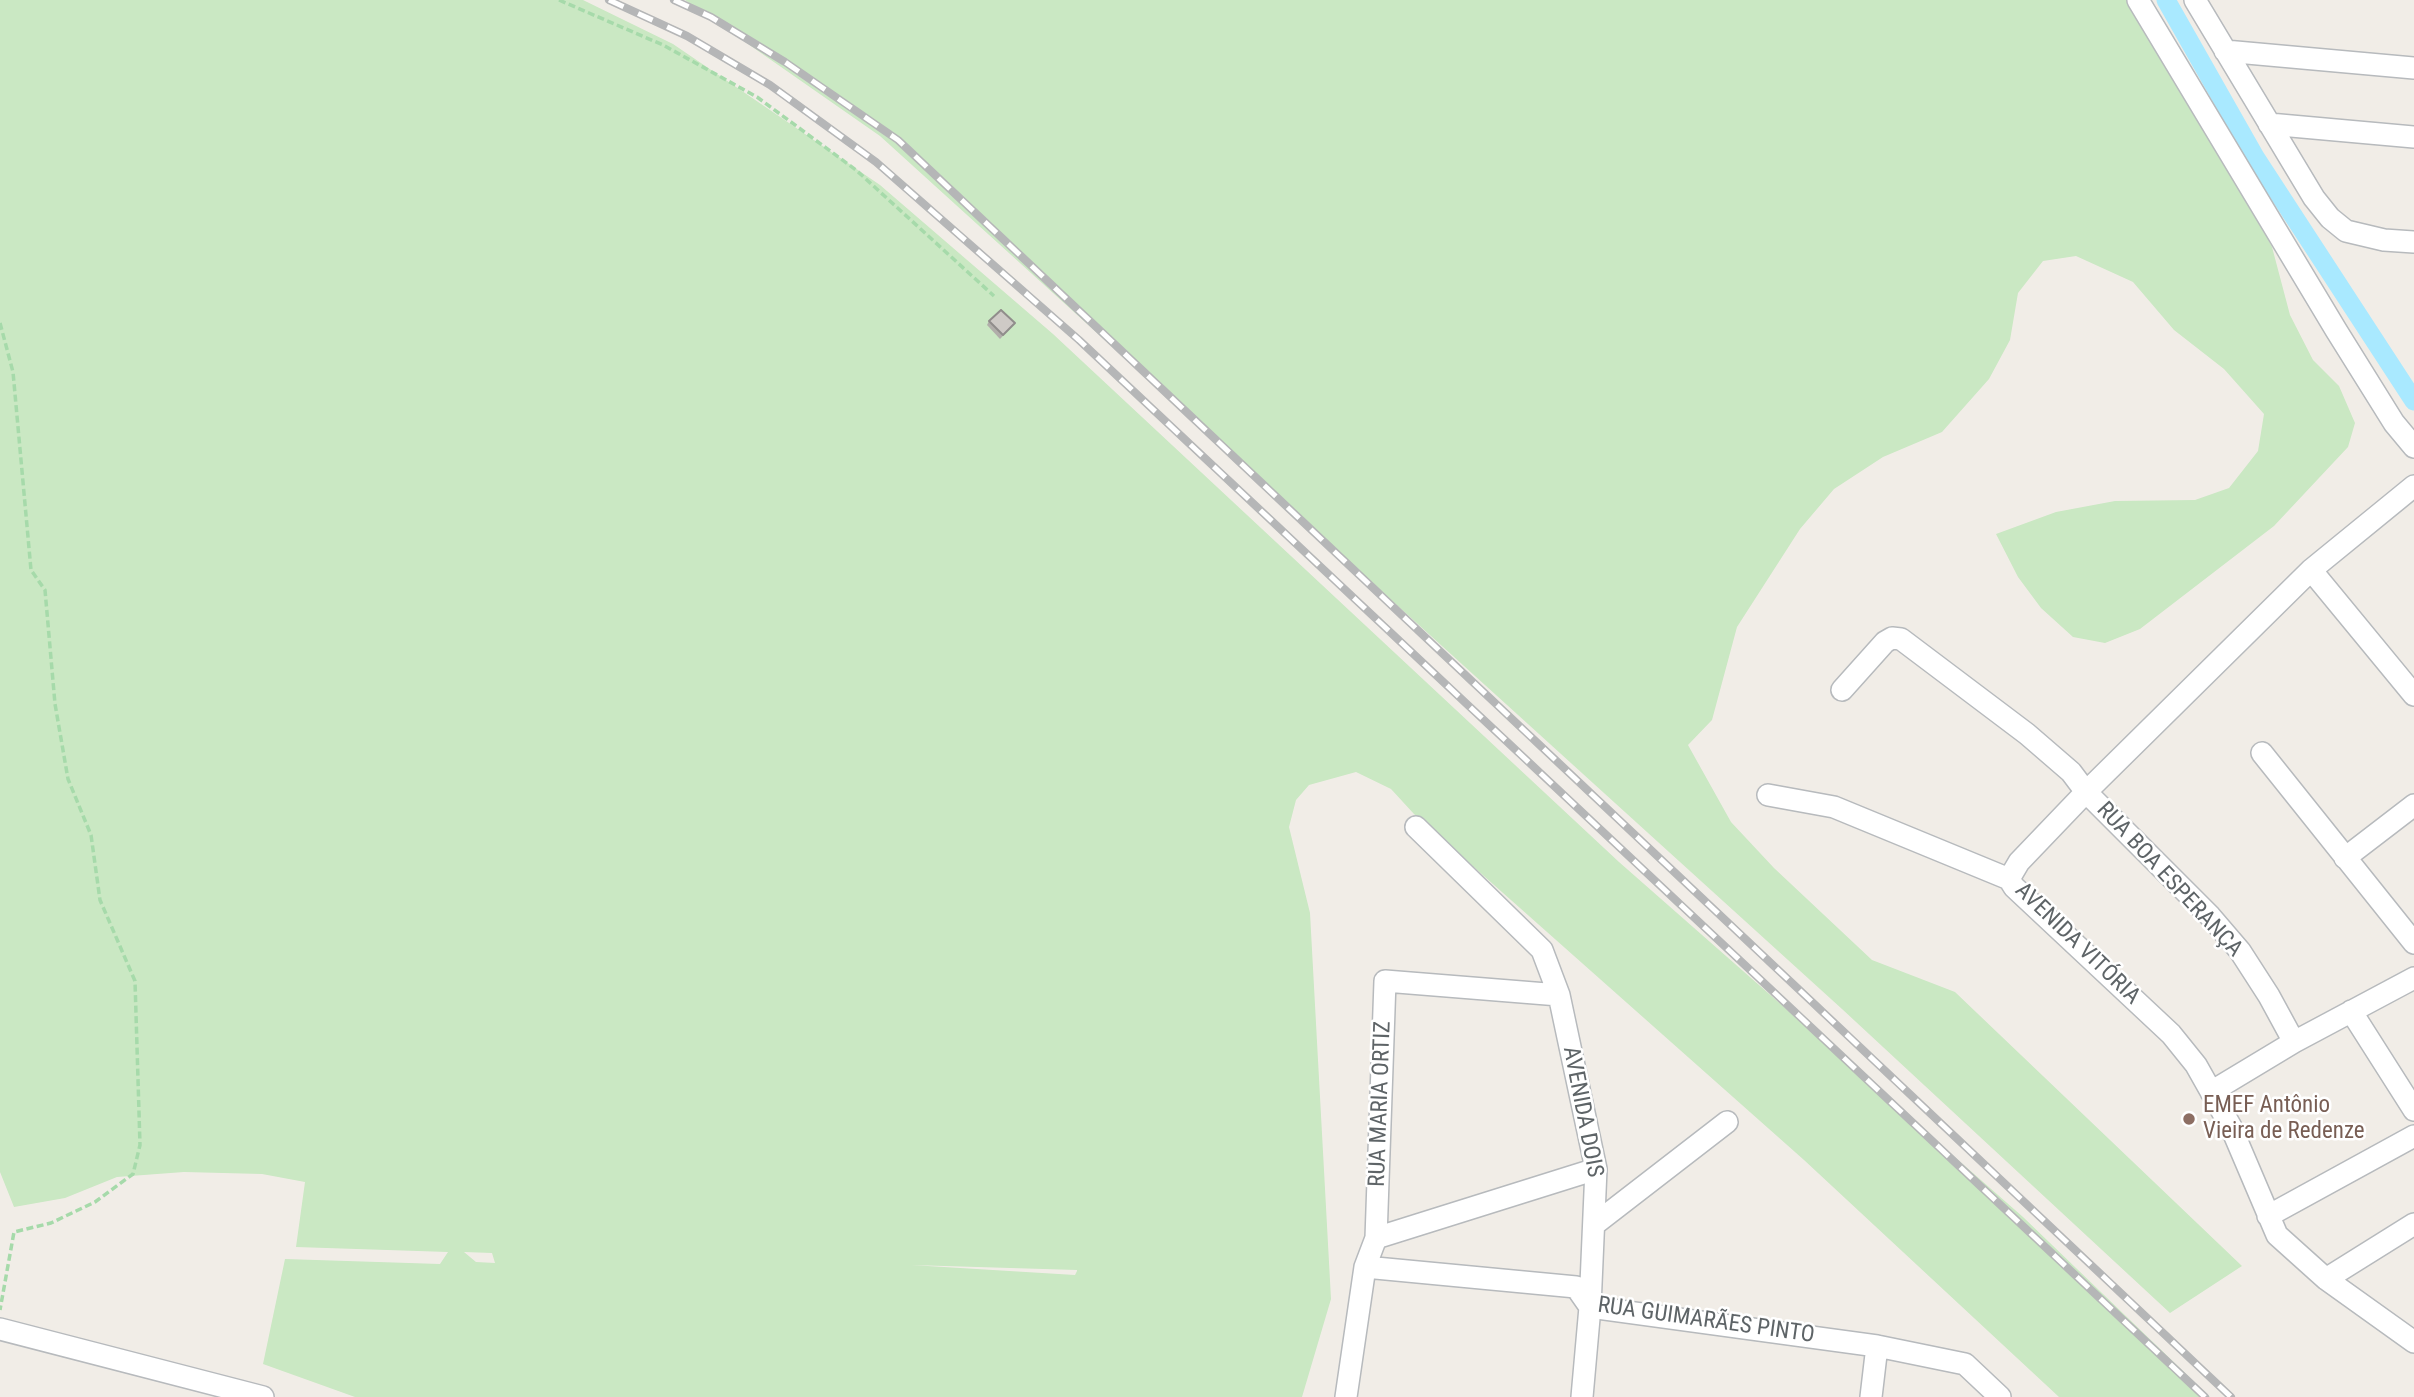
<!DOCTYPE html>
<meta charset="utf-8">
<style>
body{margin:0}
canvas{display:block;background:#f1ede7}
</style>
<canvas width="2414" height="1397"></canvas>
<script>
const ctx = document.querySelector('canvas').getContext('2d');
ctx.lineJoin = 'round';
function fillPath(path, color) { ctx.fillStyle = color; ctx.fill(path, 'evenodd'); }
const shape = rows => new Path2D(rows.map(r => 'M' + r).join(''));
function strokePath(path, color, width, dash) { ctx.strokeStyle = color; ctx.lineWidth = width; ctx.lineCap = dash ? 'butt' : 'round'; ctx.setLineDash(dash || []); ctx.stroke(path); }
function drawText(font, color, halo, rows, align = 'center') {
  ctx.font = font + ' "Roboto Condensed",sans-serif'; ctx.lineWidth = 5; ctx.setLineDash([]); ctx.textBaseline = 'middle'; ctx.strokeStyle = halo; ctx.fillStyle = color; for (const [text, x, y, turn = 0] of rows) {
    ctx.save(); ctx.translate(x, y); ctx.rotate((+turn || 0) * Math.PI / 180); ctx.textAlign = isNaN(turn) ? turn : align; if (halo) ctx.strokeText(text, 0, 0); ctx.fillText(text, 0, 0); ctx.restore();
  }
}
fillPath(shape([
 [0,0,583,0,673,44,880,185,1053,334,1619,862,2023,1217,2210,1397,2059,1397,1804,1160,1414,814,1391,789,1356,772,1309,785,1296,800,1289,827,1310,913,1331,1299,1302,1397,355,1397,263,1364,285,1259,440,1264,448,1252,296,1247,305,1182,262,1174,184,1172,117,1177,65,1198,14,1207,0,1172],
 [464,1252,492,1253,495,1263,476,1262],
 [911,1265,1077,1270,1077,1271,1075,1275],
 [685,0,2149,0,2272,247,2290,315,2313,360,2339,386,2355,423,2348,447,2274,526,2140,629,2105,643,2073,637,2041,608,2018,577,1996,534,2056,512,2115,501,2195,500,2229,488,2258,451,2264,414,2224,369,2174,330,2133,282,2076,256,2043,261,2018,293,2010,340,1989,379,1942,432,1883,457,1834,489,1800,529,1737,627,1712,720,1688,745,1731,822,1774,868,1872,960,1955,992,2242,1266,2170,1313,1842,1009,880,136]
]), '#cae8c3');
strokePath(shape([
 [2166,0,2255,157,2414,401]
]), '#a9e9ff', 19);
const street = shape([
 [2138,0,2336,330,2394,423,2414,447],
 [2195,0,2314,198,2330,218,2346,231,2384,240,2414,242],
 [2225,51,2414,68],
 [2269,124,2414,137],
 [2311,570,2414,695],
 [1842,690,1885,642,1892,638,1901,639,2027,734,2071,772,2086,792,2210,916,2240,951,2269,996,2294,1042],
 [2262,753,2414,943],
 [1768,795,1834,807,2009,879],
 [1416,827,1542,950,1559,995,1596,1169,1590,1307,1582,1397],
 [2345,858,2414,805],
 [2009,879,2014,887,2171,1034,2196,1065,2231,1127,2277,1235,2326,1279,2414,1342],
 [2009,879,2019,862,2086,792,2311,570,2414,486],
 [2351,1011,2414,1110],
 [2211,1092,2294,1042,2414,978],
 [2268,1216,2414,1136],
 [1595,1224,1727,1122],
 [1376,1238,1596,1169],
 [1365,1267,1576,1287,1590,1307,1877,1346,1965,1364,2000,1397],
 [2326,1279,2414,1224],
 [0,1329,263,1397],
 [1346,1397,1365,1267,1376,1238,1385,981,1559,995],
 [1871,1397,1877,1346]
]);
strokePath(street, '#b7babd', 24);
strokePath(shape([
 [559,0,663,45,757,97,856,170,994,296],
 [0,323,13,372,31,570,45,590,55,704,68,779,91,835,100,900,135,981,140,1145,133,1174,95,1202,51,1223,14,1232,0,1310]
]), '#a6daaa', 3.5, [7, 3.5]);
strokePath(street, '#fff', 21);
const rail = shape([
 [609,0,687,36,770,85,876,162,1079,340,2205,1397],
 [674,0,711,17,785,62,898,140,2231,1397]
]);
strokePath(rail, '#b5b6b7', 8);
strokePath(rail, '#fff', 5, [16]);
fillPath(shape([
 [989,321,1015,323,1000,339,987,325]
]), '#b1aeaa');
const building = shape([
 [1001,310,1015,323,1003,335,989,321,1001,310]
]);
fillPath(building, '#cecac6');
strokePath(building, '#908d8b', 2);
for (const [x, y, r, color] of [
 [2189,1119,7,"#8d6e63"]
]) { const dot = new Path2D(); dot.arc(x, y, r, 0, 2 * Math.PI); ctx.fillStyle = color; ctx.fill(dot); strokePath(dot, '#fff', 2.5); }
drawText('23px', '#5e6467', '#fff', [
 ["RUA BOA ESPERANÇA",2169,880,47],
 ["AVENIDA VITÓRIA",2077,944,44],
 ["RUA MARIA ORTIZ",1381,1104,-88],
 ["AVENIDA DOIS",1582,1112,79],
 ["RUA GUIMARÃES PINTO",1706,1321,8]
]);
drawText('23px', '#785e54', '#fff', [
 ["EMEF Antônio",2203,1106],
 ["Vieira de Redenze",2203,1132]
], 'left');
</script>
